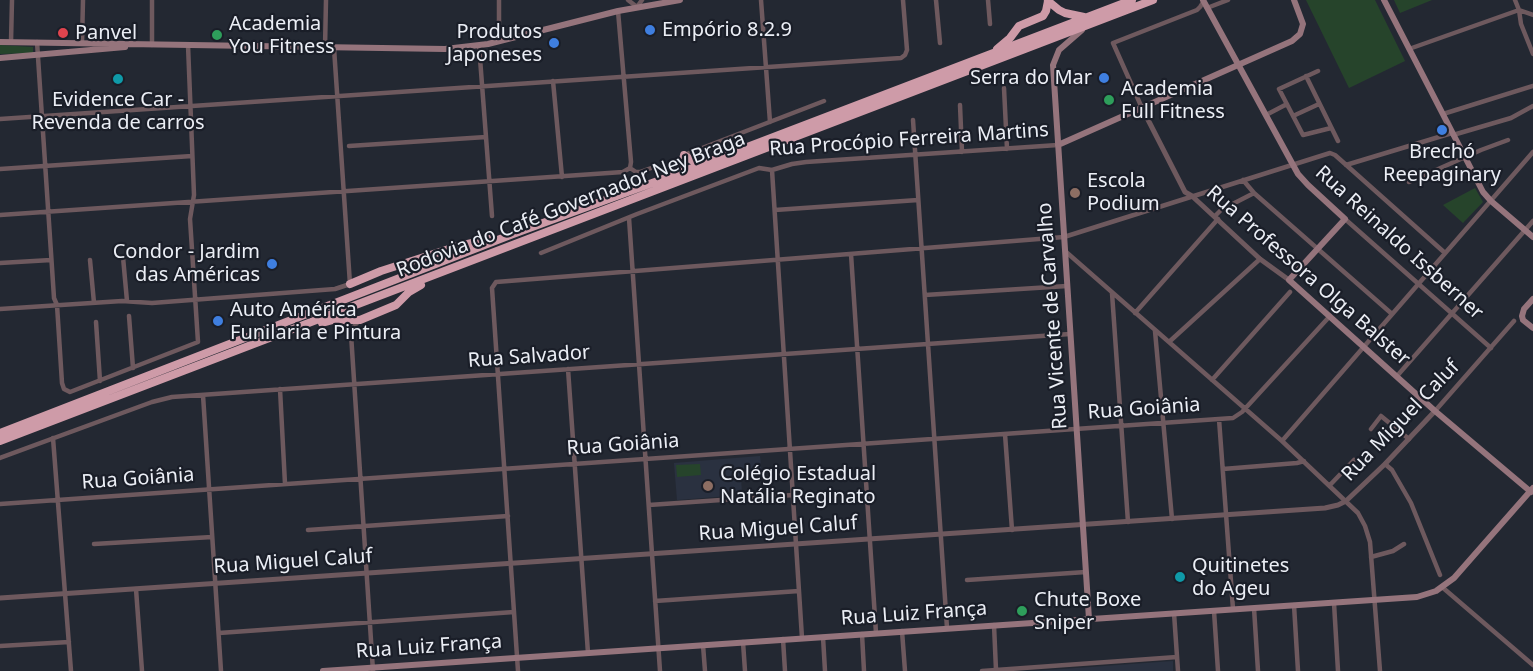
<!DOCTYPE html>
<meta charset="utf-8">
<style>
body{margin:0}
canvas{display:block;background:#232832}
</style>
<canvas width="1533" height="671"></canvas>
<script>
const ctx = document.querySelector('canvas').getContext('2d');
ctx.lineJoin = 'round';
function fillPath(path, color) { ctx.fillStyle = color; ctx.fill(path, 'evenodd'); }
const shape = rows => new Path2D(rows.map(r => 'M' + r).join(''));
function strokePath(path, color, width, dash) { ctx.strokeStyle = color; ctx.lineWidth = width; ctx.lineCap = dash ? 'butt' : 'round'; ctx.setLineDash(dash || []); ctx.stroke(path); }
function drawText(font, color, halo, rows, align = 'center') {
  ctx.font = font + ' "Noto Sans",sans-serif'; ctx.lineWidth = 4.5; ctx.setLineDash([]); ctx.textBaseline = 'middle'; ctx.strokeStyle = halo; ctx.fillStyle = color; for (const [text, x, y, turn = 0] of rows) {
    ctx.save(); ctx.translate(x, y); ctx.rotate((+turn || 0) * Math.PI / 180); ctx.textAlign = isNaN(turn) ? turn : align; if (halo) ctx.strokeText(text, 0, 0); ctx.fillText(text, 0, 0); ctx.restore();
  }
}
fillPath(shape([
 [760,456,762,476,741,477,742,495,677,500,674,463],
 [1173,661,1173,671,1033,671,1063,669]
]), '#2a3140');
fillPath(shape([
 [1306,0,1375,0,1405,61,1349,88],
 [1394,0,1432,0,1400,13],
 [0,45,33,47,33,53,0,54],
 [1475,188,1483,202,1463,223,1443,205],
 [700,464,701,475,677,477,676,465]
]), '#26442b');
strokePath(shape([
 [628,0,637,7,642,0],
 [761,0,770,122],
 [936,0,940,43],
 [988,0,990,24],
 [1515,0,1519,10,1521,24,1533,54],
 [1207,8,1228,0],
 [618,11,631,162,630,168],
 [499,41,499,0],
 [11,42,12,0],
 [37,42,54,298,57,305,62,383,64,389,70,392,198,342,190,219,194,195,188,45],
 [82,43,83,0],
 [152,45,152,0],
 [479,45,492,216],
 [325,48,326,0],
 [1409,49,1519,10,1533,15],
 [1318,71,1279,89,1303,135,1331,128],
 [1306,76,1338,141],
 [553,81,562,177],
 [1004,88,1007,149],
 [960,105,962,152],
 [1142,108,1113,43,1197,10,1200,7,1204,1],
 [1443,114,1533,86],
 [1266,115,1287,104],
 [1293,116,1319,104],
 [0,119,901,58,905,55,907,50,903,0],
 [913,120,947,628],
 [1453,135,1511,118,1533,106],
 [349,146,486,137],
 [684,155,824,101],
 [1346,165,1452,133],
 [630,168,636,172,640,172,654,167],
 [0,169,192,156],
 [772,170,802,638],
 [1243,180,1254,193,1392,314],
 [1409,182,1481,150,1508,140],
 [775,210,918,200],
 [0,215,623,172,630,168],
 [1215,216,1221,210,1254,193],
 [629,218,660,671],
 [1345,219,1491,348],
 [1065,251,1282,441,1358,513,1365,526,1370,542,1380,671],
 [541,253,637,214,759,168,772,170,792,164,806,162,1058,145],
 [851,254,876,633],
 [123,257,127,301],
 [90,260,94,303],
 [0,263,51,260],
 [1112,293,1128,522],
 [925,295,1067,286],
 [0,309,122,301,152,303,335,289,350,284,334,48],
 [1135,313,1218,219],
 [129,316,133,368],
 [360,320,355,325,351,334,373,671],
 [339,321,345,325,351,334],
 [96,322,100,381],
 [1155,331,1172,519],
 [1169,342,1260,259],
 [568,369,588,653],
 [1397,376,1533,221],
 [1212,380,1290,292],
 [280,389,285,484],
 [203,395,221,671],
 [1435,411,1514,321],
 [1219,419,1233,609],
 [1371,429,1381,416,1409,439],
 [1005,434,1012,530],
 [53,438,71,671],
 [1282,441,1533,152],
 [0,458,152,402,172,397,1070,334],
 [1385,464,1392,470,1411,503,1440,575],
 [1223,469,1297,463,1304,461],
 [1330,485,1354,460],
 [0,504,1233,418,1242,412,1330,316],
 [649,505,793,495],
 [308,530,508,516],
 [94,544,212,537],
 [1371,557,1393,551,1404,544],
 [967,580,1086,572],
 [1442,587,1533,665],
 [136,589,142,671],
 [655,601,799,591],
 [1334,603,1338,671],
 [1294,605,1298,671],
 [1254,608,1258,671],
 [1214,611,1218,671],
 [1174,613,1178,671],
 [994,625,996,670],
 [902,631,905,671],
 [219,633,514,612],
 [862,634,864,671],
 [823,637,825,671],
 [783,639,785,671],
 [743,642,745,671],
 [703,645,705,671],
 [0,646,69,642],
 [518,671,492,288,496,282,1064,237,1330,153,1335,155,1445,253],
 [982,671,1177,657]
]), '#6e595e', 4.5);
strokePath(shape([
 [1142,108,1185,192,1192,196,1260,259,1289,280],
 [0,598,1325,508,1338,505,1346,501,1385,464,1435,411]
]), '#6e595e', 5);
strokePath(shape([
 [1203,0,1298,174,1308,185,1345,219,1289,280,1435,411,1531,492],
 [1384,0,1483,192,1491,201,1533,237],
 [1082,30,1059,50,1053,65,1089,619],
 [0,42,445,49,488,44,618,11,680,0],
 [0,58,125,47],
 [1058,145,1292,41,1300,34,1303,24,1294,0],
 [1533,299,1524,309,1522,316,1523,320,1533,328],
 [323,671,1417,597,1436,591,1454,578,1533,488]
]), '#95747c', 6);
strokePath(shape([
 [1048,1,1059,10,1065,13,1084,17],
 [997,49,1010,38,1019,26,1043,16,1046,11,1048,1],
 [674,175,682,164,684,155,693,161,703,164],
 [350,284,381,271,455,247,489,239],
 [322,323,333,320,360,320,396,305,409,292,421,285],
 [0,433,513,234,674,175,1132,0],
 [0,441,1153,0]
]), '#ce9ba8', 8);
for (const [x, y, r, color] of [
 [650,30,6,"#3f7fe0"],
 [63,33,6,"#e0444e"],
 [217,35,6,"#2e9e5b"],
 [554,43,6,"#3f7fe0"],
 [1104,78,6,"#3f7fe0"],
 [118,79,6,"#0f9aa8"],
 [1109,100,6,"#2e9e5b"],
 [1442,130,6,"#3f7fe0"],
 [1075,193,6,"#8d6e63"],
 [272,264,6,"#3f7fe0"],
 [218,321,6,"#3f7fe0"],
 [708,486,6,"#8d6e63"],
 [1180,577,6,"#0f9aa8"],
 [1022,611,6,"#2e9e5b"]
]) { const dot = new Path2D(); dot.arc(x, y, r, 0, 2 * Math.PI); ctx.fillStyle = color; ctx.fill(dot); strokePath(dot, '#1a1e28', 2); }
drawText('20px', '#ebeef5', '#1a1e28', [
 ["Academia",229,24],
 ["You Fitness",229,47],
 ["Empório 8.2.9",662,30],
 ["Produtos",542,32,"right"],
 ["Japoneses",542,55,"right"],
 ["Panvel",75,33],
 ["Serra do Mar",1092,78,"right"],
 ["Academia",1121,89],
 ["Full Fitness",1121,112],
 ["Evidence Car -",118,100,"center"],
 ["Revenda de carros",118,123,"center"],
 ["Brechó",1442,152,"center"],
 ["Reepaginary",1442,175,"center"],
 ["Escola",1087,181],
 ["Podium",1087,204],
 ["Condor - Jardim",260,252,"right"],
 ["das Américas",260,275,"right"],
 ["Auto América",230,310],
 ["Funilaria e Pintura",230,333],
 ["Colégio Estadual",720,474],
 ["Natália Reginato",720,497],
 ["Quitinetes",1192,566],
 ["do Ageu",1192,589],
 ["Chute Boxe",1034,600],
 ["Sniper",1034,623]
], 'left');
drawText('20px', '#ebeef5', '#1a1e28', [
 ["Rua Procópio Ferreira Martins",909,140,-4],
 ["Rodovia do Café Governador Ney Braga",571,205,-21],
 ["Rua Reinaldo Issberner",1399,243,42],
 ["Rua Professora Olga Balster",1308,276,41],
 ["Rua Vicente de Carvalho",1053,316,-94],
 ["Rua Salvador",529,357,-4],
 ["Rua Goiânia",1144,409,-4],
 ["Rua Miguel Caluf",1401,421,-46],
 ["Rua Goiânia",623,445,-4],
 ["Rua Goiânia",138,479,-4],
 ["Rua Miguel Caluf",778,529,-4],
 ["Rua Miguel Caluf",293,562,-4],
 ["Rua Luiz França",914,614,-4],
 ["Rua Luiz França",429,647,-4]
]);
</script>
